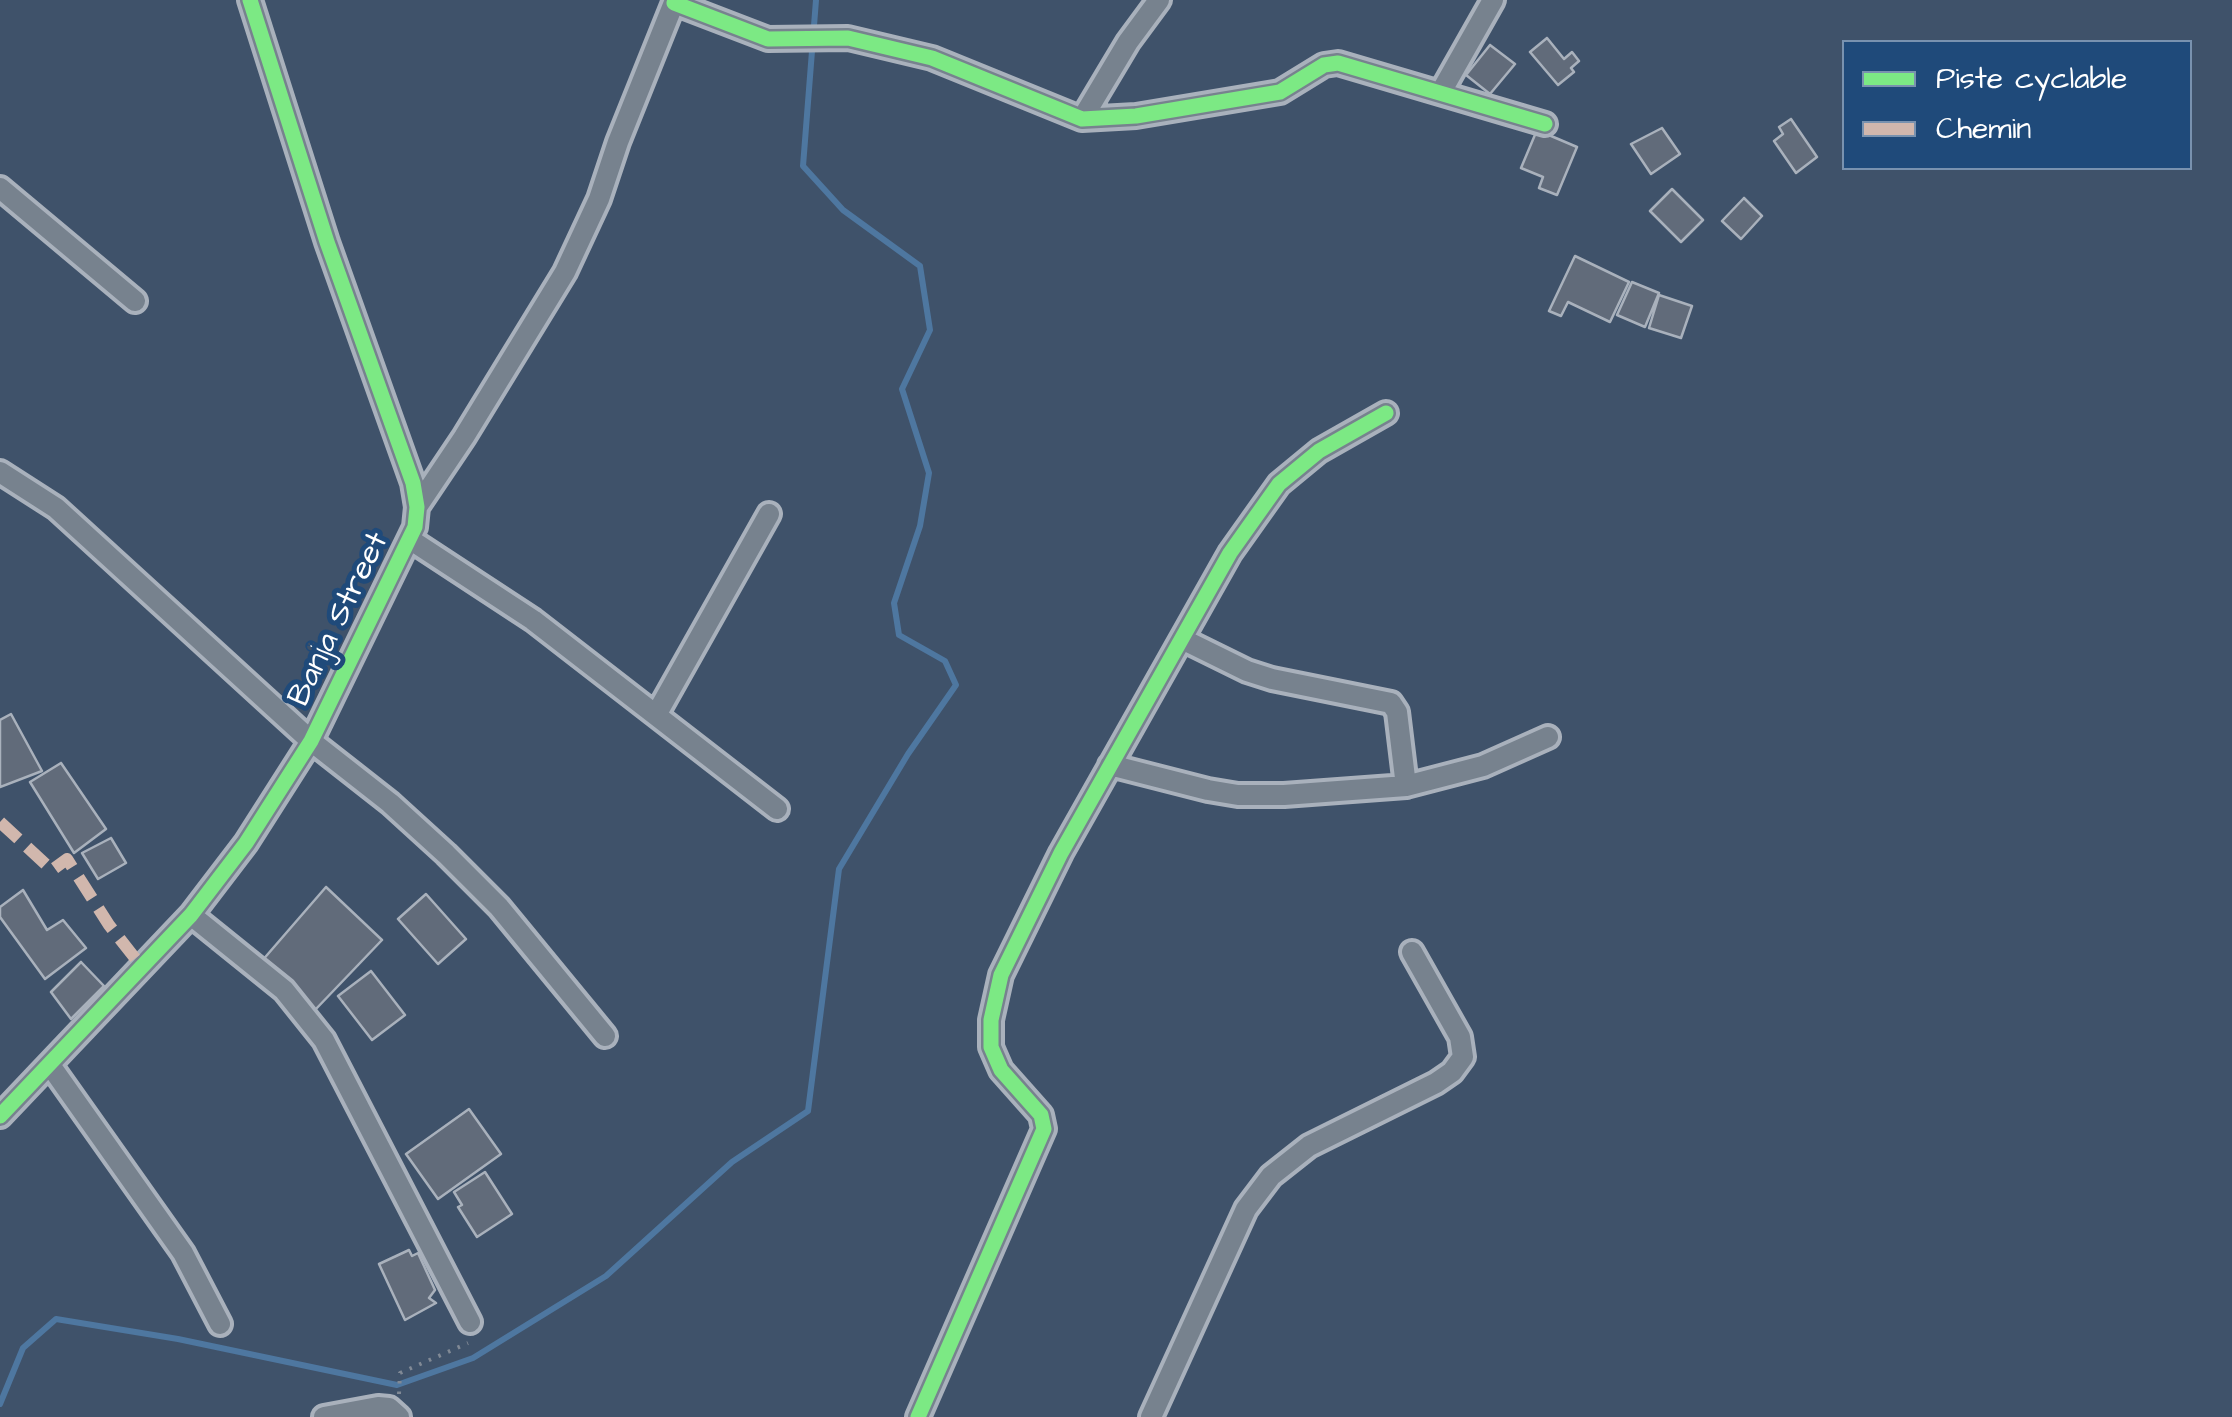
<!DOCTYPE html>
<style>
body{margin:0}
#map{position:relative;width:2232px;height:1417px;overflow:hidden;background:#3f526a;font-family:"Architects Daughter",sans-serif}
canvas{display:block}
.legend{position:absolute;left:1842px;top:40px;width:350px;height:130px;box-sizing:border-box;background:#1f4a7a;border:2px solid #7992af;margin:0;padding:12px 18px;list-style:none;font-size:30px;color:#fff}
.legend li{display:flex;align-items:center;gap:20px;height:50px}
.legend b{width:50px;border:2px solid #7992af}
</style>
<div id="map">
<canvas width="2232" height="1417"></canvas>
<ul class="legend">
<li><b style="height:12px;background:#7ce984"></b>Piste cyclable</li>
<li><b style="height:12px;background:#d1b7ad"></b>Chemin</li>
</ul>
</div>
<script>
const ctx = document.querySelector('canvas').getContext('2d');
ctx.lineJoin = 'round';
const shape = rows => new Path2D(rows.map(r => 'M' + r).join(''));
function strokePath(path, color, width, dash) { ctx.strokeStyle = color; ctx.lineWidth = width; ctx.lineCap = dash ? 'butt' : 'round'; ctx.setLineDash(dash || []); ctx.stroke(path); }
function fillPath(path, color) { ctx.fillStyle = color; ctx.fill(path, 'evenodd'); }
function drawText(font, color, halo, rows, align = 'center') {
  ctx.font = font + ' "Architects Daughter",sans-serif'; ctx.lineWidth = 10; ctx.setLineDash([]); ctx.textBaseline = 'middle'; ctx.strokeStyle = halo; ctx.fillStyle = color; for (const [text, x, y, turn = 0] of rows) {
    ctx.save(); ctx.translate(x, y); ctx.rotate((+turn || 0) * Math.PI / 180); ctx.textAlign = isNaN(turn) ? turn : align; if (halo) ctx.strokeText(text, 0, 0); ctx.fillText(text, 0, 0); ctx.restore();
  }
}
strokePath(shape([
 [0,1404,23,1348,56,1319,178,1339,397,1385,473,1358,606,1276,732,1162,808,1111,839,869,908,754,956,685,945,661,899,635,894,603,920,526,929,473,902,389,930,330,920,266,843,210,803,166,816,0]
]), '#4e77a0', 6);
const building = shape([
 [1547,38,1564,59,1572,52,1579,61,1571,68,1574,72,1558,85,1530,52,1547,38],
 [1490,45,1515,64,1490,94,1466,75,1490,45],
 [1791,119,1817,157,1796,173,1774,141,1783,134,1779,127,1791,119],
 [1662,128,1680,154,1651,174,1631,144,1662,128],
 [1537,130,1577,147,1557,195,1539,188,1543,177,1521,168,1537,130],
 [1672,189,1703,220,1681,242,1650,211,1672,189],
 [1744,198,1762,216,1741,239,1722,221,1744,198],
 [1575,256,1629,282,1610,322,1568,302,1561,316,1549,311,1575,256],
 [1632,282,1659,293,1645,327,1617,315,1632,282],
 [1659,295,1692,306,1681,338,1649,328,1659,295],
 [11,714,42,771,0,787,0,720,11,714],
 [61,763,106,829,74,853,30,782,61,763],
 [111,838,126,863,98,879,82,853,111,838],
 [326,887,382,940,315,1010,261,962,326,887],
 [23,890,47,930,63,920,86,948,45,979,0,917,0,907,23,890],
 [426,894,466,939,438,964,398,919,426,894],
 [81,962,104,986,71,1019,51,992,81,962],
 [371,971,405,1015,372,1040,338,996,371,971],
 [469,1109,501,1154,438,1199,406,1154,469,1109],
 [485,1172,512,1214,477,1237,458,1207,462,1205,454,1192,485,1172],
 [409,1250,412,1256,418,1253,435,1290,429,1298,436,1303,405,1320,379,1264,409,1250]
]);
fillPath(building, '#616b7a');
strokePath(building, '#a9b1bc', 2.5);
const minor = shape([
 [674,3,768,39,848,38,932,58,1082,119,1136,116,1280,92,1324,65,1338,63,1545,124],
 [1441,92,1493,0],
 [1082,119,1128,42,1159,0],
 [0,188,135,301],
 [0,472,56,508,311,741,390,803,446,854,499,907,605,1036],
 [417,507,464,437,565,272,599,199,618,142,675,0],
 [411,540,533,620,777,809],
 [1182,639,1247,671,1272,679,1391,703,1397,712,1406,786],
 [656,715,769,514],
 [1110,765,1208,790,1238,795,1284,795,1406,786,1483,766,1548,737],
 [191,915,284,990,324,1040,470,1322],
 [50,1065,183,1253,220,1324],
 [0,1116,191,915,246,843,311,741,415,527,417,507,413,483,327,242,250,0],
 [324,1417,378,1407,389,1408,399,1417],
 [918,1417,1044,1129,1041,1115,1001,1070,991,1047,991,1020,1001,975,1061,853,1230,553,1252,522,1279,484,1319,451,1386,413],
 [1151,1417,1246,1209,1271,1176,1309,1146,1436,1083,1452,1072,1463,1057,1460,1037,1412,952]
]);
strokePath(minor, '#a9b1bc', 28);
strokePath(shape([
 [399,1394,400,1373,468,1343]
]), '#808995', 4, [2.5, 8]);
strokePath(minor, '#77828e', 20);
strokePath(shape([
 [0,822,52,870,67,859,109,925,142,967]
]), '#d1b7ad', 12, [25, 12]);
strokePath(shape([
 [674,3,768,39,848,38,932,58,1082,119,1136,116,1280,92,1324,65,1338,63,1545,124],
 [0,1116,191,915,246,843,311,741,415,527,417,507,413,483,327,242,250,0],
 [918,1417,1044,1129,1041,1115,1001,1070,991,1047,991,1020,1001,975,1061,853,1230,553,1252,522,1279,484,1319,451,1386,413]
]), '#7ce984', 15);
drawText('32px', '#fff', '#1f4a7a', [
 ["Banja Street",340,620,-64]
]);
</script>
